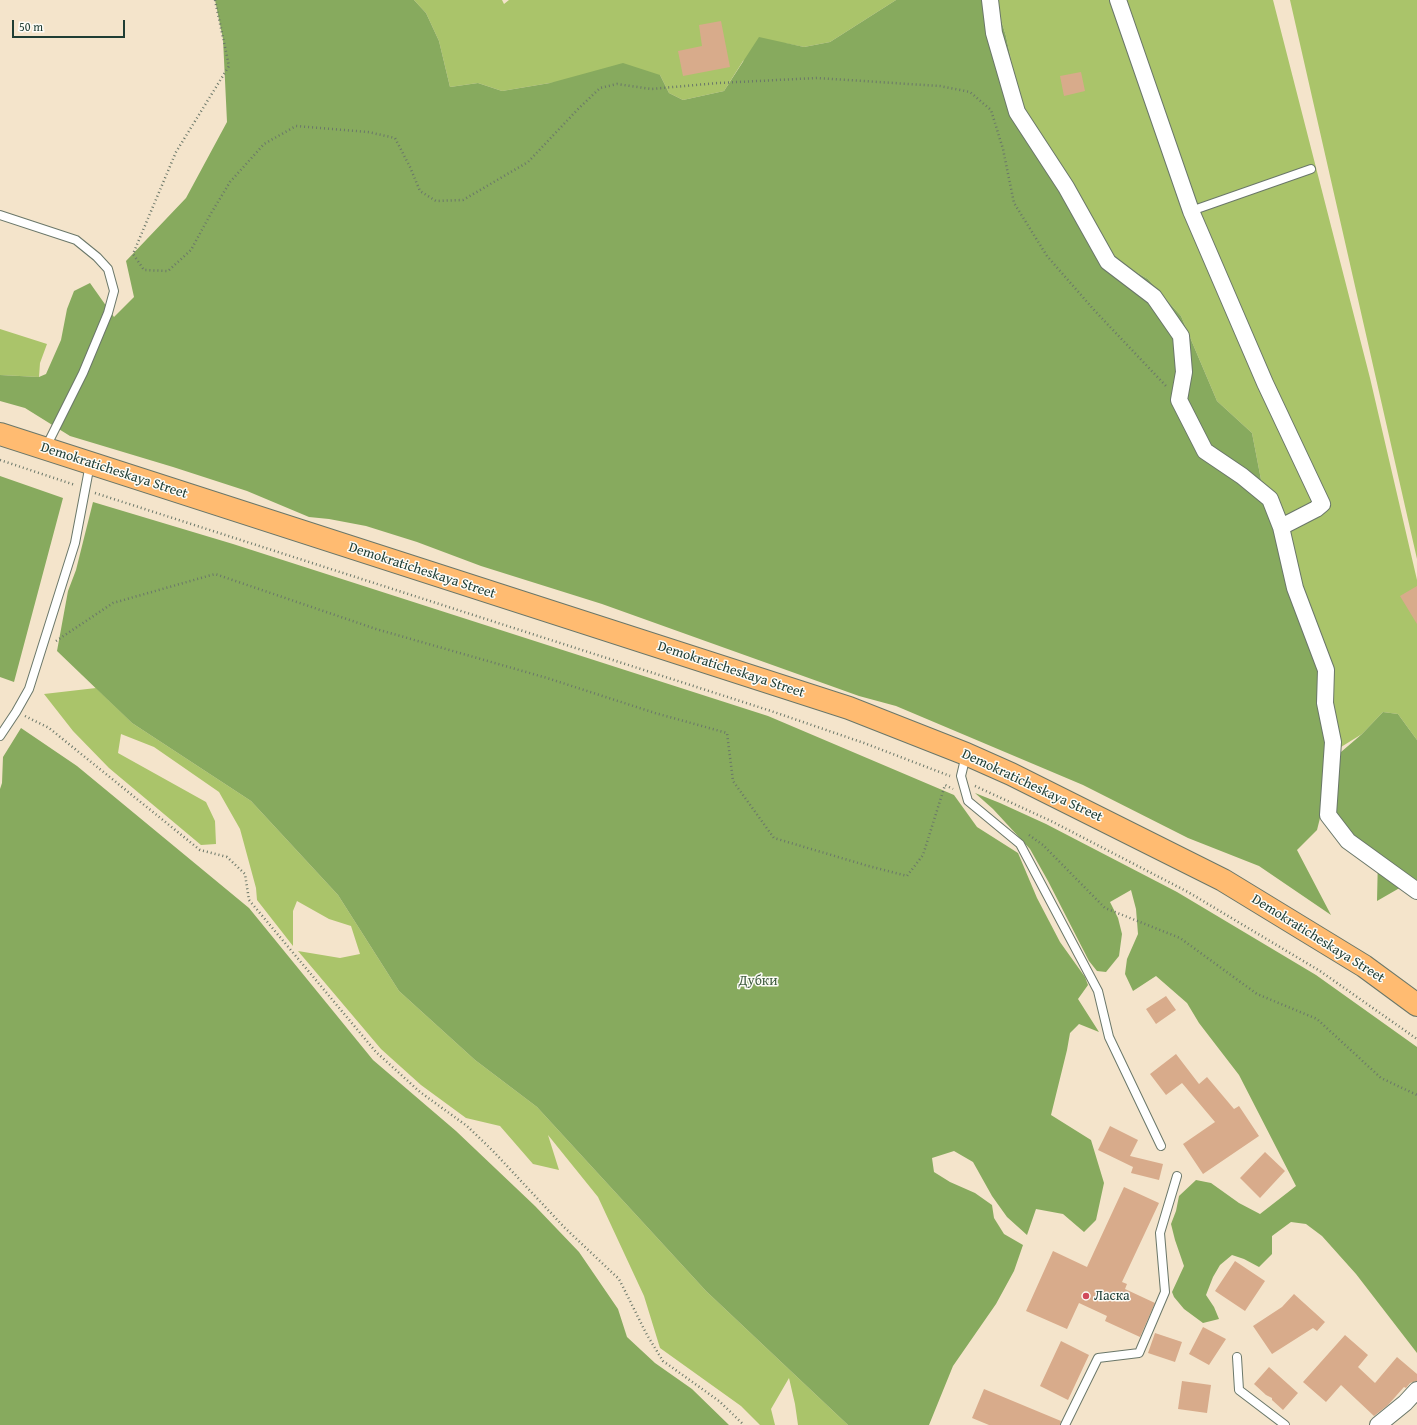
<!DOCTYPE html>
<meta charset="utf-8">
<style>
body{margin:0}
#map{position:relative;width:1417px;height:1425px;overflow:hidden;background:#f4e4cb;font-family:"Gentium Book Plus",serif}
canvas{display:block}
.scale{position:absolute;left:12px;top:20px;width:113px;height:18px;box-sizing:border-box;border:2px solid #1f3d34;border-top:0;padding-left:5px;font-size:12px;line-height:14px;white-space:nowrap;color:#1f3d34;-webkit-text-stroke:3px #fdfcf7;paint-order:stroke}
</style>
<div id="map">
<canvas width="1417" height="1425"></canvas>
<div class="scale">50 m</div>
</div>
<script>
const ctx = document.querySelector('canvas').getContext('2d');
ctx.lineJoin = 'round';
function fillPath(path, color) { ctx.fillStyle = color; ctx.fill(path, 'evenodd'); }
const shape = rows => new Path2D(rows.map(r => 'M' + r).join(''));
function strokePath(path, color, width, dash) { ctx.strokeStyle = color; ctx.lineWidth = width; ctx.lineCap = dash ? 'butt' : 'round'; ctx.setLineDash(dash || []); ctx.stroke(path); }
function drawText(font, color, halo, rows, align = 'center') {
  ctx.font = font + ' "Gentium Book Plus",serif'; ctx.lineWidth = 3; ctx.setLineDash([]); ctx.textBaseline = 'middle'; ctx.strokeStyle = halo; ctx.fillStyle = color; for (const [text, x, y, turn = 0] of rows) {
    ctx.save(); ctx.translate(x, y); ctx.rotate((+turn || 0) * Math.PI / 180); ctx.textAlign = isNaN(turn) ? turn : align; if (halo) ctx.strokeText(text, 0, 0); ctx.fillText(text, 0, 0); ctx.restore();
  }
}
fillPath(shape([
 [414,0,502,0,504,4,509,0,896,0,830,42,804,47,784,43,743,61,724,91,683,100,669,93,660,75,550,83,502,91,478,83,450,87,439,41,426,13],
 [995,0,1273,0,1370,378,1417,580,1417,740,1398,714,1383,712,1362,734,1341,747,1330,704,1263,490,1252,433,1217,401,1181,316,1148,279,1116,261,1020,102,1006,36],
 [1290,0,1417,0,1417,559],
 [0,329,47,344,40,363,39,377,0,375],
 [96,688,132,723,251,801,338,895,399,991,475,1060,537,1107,706,1291,848,1425,798,1425,795,1404,789,1378,771,1409,775,1425,760,1425,741,1406,660,1348,644,1296,598,1197,548,1135,559,1170,533,1164,500,1126,466,1118,421,1085,381,1049,298,951,340,958,360,954,351,926,329,919,297,901,293,911,293,946,257,900,256,888,240,829,219,792,154,747,121,734,118,753,206,802,215,821,216,844,201,845,109,768,73,731,44,694]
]), '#aac46a');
fillPath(shape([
 [215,0,414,0,426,13,439,41,450,87,478,83,502,91,550,83,623,63,660,75,669,93,683,100,724,91,759,37,804,47,830,42,896,0,995,0,1006,36,1020,102,1116,261,1148,279,1181,316,1217,401,1252,433,1263,490,1330,704,1326,794,1317,830,1297,850,1331,915,1259,866,1188,838,1083,785,896,706,859,696,602,604,481,566,417,542,366,526,329,519,309,517,247,491,173,467,70,436,25,408,0,401,0,375,39,377,46,374,61,340,67,309,74,291,90,283,114,317,134,297,126,261,186,198,227,122,223,39],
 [0,476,63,498,14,682,0,677],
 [93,502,233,544,768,716,954,795,977,827,1018,853,1037,898,1060,942,1085,977,1088,985,1078,999,1099,1032,1079,1024,1070,1033,1067,1050,1051,1115,1091,1140,1104,1183,1096,1220,1084,1232,1063,1214,1036,1209,1027,1235,1007,1217,992,1196,973,1162,954,1151,932,1158,934,1172,950,1182,975,1193,992,1205,994,1218,1004,1234,1023,1245,1014,1271,996,1304,953,1366,929,1425,848,1425,706,1291,537,1107,475,1060,399,991,338,895,251,801,132,723,57,651,68,591,76,570],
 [1383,712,1398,714,1417,740,1417,884,1410,882,1377,901,1378,857,1341,834,1331,800,1334,758,1362,734],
 [21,728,77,766,249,908,373,1060,456,1131,535,1206,579,1252,618,1309,627,1337,655,1363,692,1389,729,1425,0,1425,0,789,2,783,3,757],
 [975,793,1000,803,1046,824,1177,892,1316,975,1417,1047,1417,1353,1356,1274,1322,1236,1306,1224,1291,1222,1272,1236,1272,1254,1259,1267,1244,1259,1232,1255,1220,1265,1213,1277,1206,1295,1214,1307,1219,1319,1203,1323,1184,1309,1174,1297,1172,1292,1184,1266,1175,1240,1171,1224,1176,1211,1179,1196,1196,1180,1211,1183,1239,1203,1260,1214,1296,1186,1239,1075,1199,1023,1187,1003,1156,976,1133,991,1125,974,1127,959,1138,934,1136,909,1131,890,1110,902,1118,918,1122,934,1119,956,1106,972,1097,971,1089,961,1048,881,1030,849,993,809]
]), '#87aa5e');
fillPath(shape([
 [721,21,730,67,683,76,678,51,702,46,699,25],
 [1081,72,1085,91,1064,96,1060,76],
 [1417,586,1417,624,1400,596],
 [1166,996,1176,1010,1156,1024,1146,1009],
 [1176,1054,1199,1084,1207,1077,1234,1109,1239,1106,1259,1136,1203,1174,1183,1144,1215,1122,1182,1083,1166,1095,1150,1074],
 [1110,1126,1138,1140,1130,1156,1163,1164,1159,1180,1131,1173,1133,1167,1098,1150],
 [1265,1152,1285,1171,1260,1198,1240,1178],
 [1124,1187,1159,1203,1122,1282,1127,1284,1125,1289,1155,1303,1140,1337,1105,1321,1107,1316,1079,1303,1067,1329,1026,1311,1053,1251,1087,1267],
 [1235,1261,1265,1281,1245,1311,1215,1291],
 [1294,1294,1325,1322,1317,1331,1313,1328,1272,1354,1253,1326,1282,1307],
 [1203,1327,1226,1339,1209,1365,1189,1354],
 [1155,1333,1182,1342,1175,1362,1148,1353],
 [1345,1335,1368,1355,1358,1367,1375,1383,1397,1357,1417,1374,1417,1381,1410,1383,1406,1388,1404,1387,1388,1405,1374,1416,1341,1385,1326,1402,1303,1382],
 [1061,1341,1089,1355,1068,1400,1040,1386],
 [1269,1367,1298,1393,1283,1410,1272,1400,1272,1398,1266,1395,1254,1384],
 [1182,1381,1211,1385,1207,1413,1178,1409],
 [984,1389,1061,1421,1060,1425,989,1425,972,1418]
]), '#d8ab8b');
const lane = shape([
 [1191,211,1311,169],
 [0,215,76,240,97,257,108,269,114,291,108,313,83,373,46,447],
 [0,736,16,712,29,689,75,543,90,464],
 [966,755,961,776,968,801,1020,844,1098,991,1109,1037,1161,1146],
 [1237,1357,1239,1390,1285,1425],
 [1065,1425,1098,1358,1139,1353,1165,1292,1160,1233,1177,1176]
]);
const street = shape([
 [990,0,994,33,1017,112,1066,187,1108,262,1154,297,1181,336,1184,372,1179,400,1205,451,1242,476,1270,499,1281,527],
 [1118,0,1191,211,1265,383,1322,504,1316,509,1281,527,1295,588,1326,670,1325,703,1333,742,1328,815,1348,841,1417,891],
 [1378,1425,1405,1403,1417,1390]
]);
const primary = shape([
 [0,434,849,708,966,754,1011,774,1223,880,1364,966,1417,1005]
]);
strokePath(lane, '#6a7769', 10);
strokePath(street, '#6a7769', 18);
strokePath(primary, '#6a7769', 24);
strokePath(shape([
 [215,0,229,66,176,152,133,254,144,270,168,271,191,250,210,215,230,182,264,144,296,126,368,132,395,138,410,167,420,191,436,201,463,200,528,162,579,108,600,88,617,84,651,89,718,83,817,78,940,86,970,92,991,110,1003,149,1014,203,1047,256,1095,311,1166,386],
 [0,460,75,485],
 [95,493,771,711,864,743,950,776],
 [56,641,113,603,215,574,376,629,547,678,655,713,727,733,733,781,774,838,865,865,907,876,923,855,945,785,953,789],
 [25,716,49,728,200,850,227,857,245,874,249,900,376,1052,420,1092,467,1126,493,1151,564,1227,619,1279,647,1335,663,1361,719,1401,744,1425],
 [975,786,1051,821,1188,892,1320,971,1417,1039],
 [1029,835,1043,845,1105,908,1180,938,1257,994,1317,1019,1381,1078,1417,1095]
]), '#6a7769', 2.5, [1, 3]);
strokePath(lane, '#fff', 8);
strokePath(street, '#fff', 16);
strokePath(primary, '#ffbb71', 22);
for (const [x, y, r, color] of [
 [1086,1296,4,"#d1495b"]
]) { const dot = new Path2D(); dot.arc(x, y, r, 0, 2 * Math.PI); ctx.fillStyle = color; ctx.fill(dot); strokePath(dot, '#fdfcf7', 1.5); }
drawText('14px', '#1f3d34', '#fdfcf7', [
 ["Demokraticheskaya Street",114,471,18],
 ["Demokraticheskaya Street",422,571,18],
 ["Demokraticheskaya Street",731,670,18],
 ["Demokraticheskaya Street",1032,786,25],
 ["Demokraticheskaya Street",1318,939,32]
]);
drawText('14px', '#425f42', '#fdfcf7', [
 ["Дубки",758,981]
]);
drawText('14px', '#1f3d34', '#fdfcf7', [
 ["Ласка",1094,1296]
], 'left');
</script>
